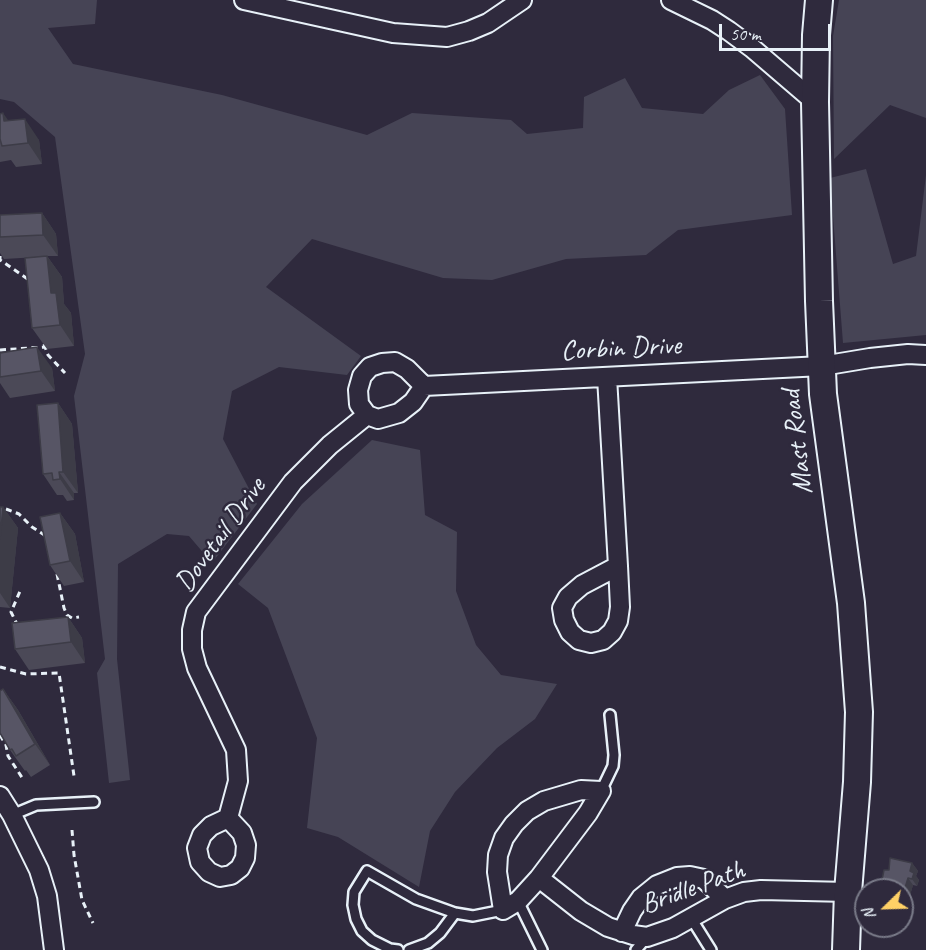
<!DOCTYPE html>
<style>
body{margin:0}
#map{position:relative;width:926px;height:950px;overflow:hidden;background:#2f2a3d;font-family:Caveat,sans-serif}
canvas{display:block}
.north{position:absolute;left:854px;top:878px;width:60px;height:60px;box-sizing:border-box;background:#2f2a3d;border:2px solid #797a88;border-radius:50%;rotate:247deg;font-size:16px;font-weight:700;line-height:24px;text-align:center;color:#e8f1f8}
.north::after{content:'';display:block;margin:auto;width:21px;height:27px;background:#ffd166;clip-path:polygon(50% 0,100% 100%,50% 72%,0 100%)}
.scale{position:absolute;left:719px;top:24px;width:112px;height:27px;box-sizing:border-box;border:3px solid #e8f1f8;border-top:0;padding-left:8px;font-size:18px;line-height:21px;white-space:nowrap;color:#e8f1f8;-webkit-text-stroke:4px #2f2a3d;paint-order:stroke}
</style>
<div id="map">
<canvas width="926" height="950"></canvas>
<div class="north">N</div>
<div class="scale">50 m</div>
</div>
<script>
const ctx = document.querySelector('canvas').getContext('2d');
ctx.lineJoin = 'round';
function fillPath(path, color) { ctx.fillStyle = color; ctx.fill(path, 'evenodd'); }
const shape = rows => new Path2D(rows.map(r => 'M' + r).join(''));
function strokePath(path, color, width, dash) { ctx.strokeStyle = color; ctx.lineWidth = width; ctx.lineCap = dash ? 'butt' : 'round'; ctx.setLineDash(dash || []); ctx.stroke(path); }
function drawText(font, color, halo, rows, align = 'center') {
  ctx.font = font + ' Caveat,sans-serif'; ctx.lineWidth = 5; ctx.setLineDash([]); ctx.textBaseline = 'middle'; ctx.strokeStyle = halo; ctx.fillStyle = color; for (const [text, x, y, turn = 0] of rows) {
    ctx.save(); ctx.translate(x, y); ctx.rotate((+turn || 0) * Math.PI / 180); ctx.textAlign = isNaN(turn) ? turn : align; if (halo) ctx.strokeText(text, 0, 0); ctx.fillText(text, 0, 0); ctx.restore();
  }
}
fillPath(shape([
 [0,0,97,0,95,24,48,28,73,64,222,95,367,135,412,113,511,120,527,134,583,128,584,97,625,78,642,108,703,114,729,90,760,75,785,109,792,215,678,230,646,255,566,259,492,280,443,278,312,239,266,287,361,356,347,375,279,367,232,391,223,439,257,504,212,563,189,536,167,534,118,564,117,659,130,780,109,783,97,673,105,659,74,396,85,354,55,137,14,102,0,99],
 [839,0,926,0,926,118,890,105,834,159,833,36],
 [866,169,893,264,916,256,926,175,926,335,843,343,830,178],
 [372,440,420,450,425,515,457,532,456,591,476,645,501,675,557,684,535,719,497,748,455,792,430,831,419,887,338,837,307,828,317,738,268,608,238,584,302,504]
]), '#464455');
const lane = shape([
 [601,791,613,766,614,755,610,715],
 [12,815,36,805,94,802],
 [518,901,542,950],
 [455,913,473,916,503,910],
 [691,918,711,950],
 [398,950,390,949,372,940,362,931,356,919,353,905,354,892,367,871,416,899,455,913,440,933,428,943,409,950],
 [636,950,647,937]
]);
const street = shape([
 [244,0,393,33,447,37,469,31,488,23,522,0],
 [671,0,712,20,729,31,752,48,815,102],
 [607,377,618,566],
 [424,386,407,369,395,362,382,363,370,367,362,376,358,390,359,404,367,415,378,419,399,413,413,402,424,386,822,366,870,358,908,354,926,355],
 [618,566,620,607,618,621,612,632,603,640,591,643,579,640,570,632,564,620,562,608,568,597,582,585,618,566],
 [0,796,12,815,39,870,47,896,54,950],
 [228,818,238,781,236,750,197,668,192,649,192,630,196,612,293,482,330,445,367,415],
 [228,818,242,833,246,845,245,858,240,868,231,875,220,877,209,872,200,862,197,848,202,835,211,826,228,818],
 [539,878,518,901,503,910,497,872,498,855,504,838,514,824,527,811,544,801,581,790,601,791,588,813,539,878,581,911,608,927,633,935,647,937,673,928,725,899,744,892,761,890,848,892],
 [622,932,632,911,641,898,657,885,677,877,690,876,704,879,725,899]
]);
const secondary = shape([
 [819,0,816,35,815,102,819,301,823,394,851,603,859,712,857,782,848,892,846,950]
]);
strokePath(lane, '#e8f1f8', 14);
strokePath(street, '#e8f1f8', 22);
strokePath(secondary, '#e8f1f8', 30);
strokePath(shape([
 [0,256,0,260,6,264,29,280],
 [44,344,48,355,65,373],
 [0,350,44,347],
 [6,509,19,514,32,527,46,536],
 [57,574,64,608,67,615,72,618,79,617],
 [18,626,11,612,21,589],
 [0,667,26,674,59,673,74,776],
 [0,735,6,745,8,756,23,779],
 [72,830,74,855,82,900,93,923]
]), '#e8f1f8', 3, [6, 4.5]);
strokePath(lane, '#2f2a3d', 9);
strokePath(street, '#2f2a3d', 18);
strokePath(secondary, '#2f2a3d', 26);
fillPath(shape([
 [0,114,8,121,39,140,42,164,16,167,11,160,0,162],
 [42,213,56,234,58,256,47,256,62,277,64,304,71,313,74,346,47,349,32,328,38,257,4,259,0,253,0,237],
 [0,353,52,368,55,391,10,398,0,383],
 [58,403,72,424,78,493,74,493,74,500,67,501,63,495,57,495,43,474],
 [0,507,3,507,18,528,10,608,0,607],
 [60,513,75,534,84,582,64,586,50,565],
 [68,617,82,638,85,663,29,670,15,649],
 [3,689,18,710,50,765,31,777,26,770,25,771,10,750],
 [912,863,918,871,916,876,919,880,917,886,913,885,905,912,902,911,902,890,889,870]
]), '#4b4957');
fillPath(shape([
 [3,113,18,134,4,121],
 [25,119,39,140,42,164,28,143],
 [42,213,56,234,58,256,43,235],
 [47,256,62,277,64,304,71,313,74,346,60,325,51,293],
 [37,347,52,368,55,391,41,371],
 [58,403,72,424,78,493,63,472],
 [59,472,74,493,74,500,60,479],
 [3,507,18,528,10,608,0,593,0,539],
 [60,513,75,534,84,582,70,561],
 [68,617,82,638,85,663,71,642],
 [3,689,18,710,50,765,35,744],
 [912,863,918,871,916,876,919,880,917,886,912,879,910,871],
 [908,878,913,885,905,912,902,907,902,898]
]), '#3d3c47');
const building = shape([
 [3,113,4,121,25,119,28,143,2,146,0,139,0,114,3,113],
 [42,213,43,235,0,237,0,215,42,213],
 [47,256,51,293,56,293,60,325,32,328,25,258,47,256],
 [37,347,41,371,0,377,0,353,37,347],
 [58,403,63,472,59,472,60,479,53,480,52,473,43,474,37,405,58,403],
 [0,507,3,507,0,539,0,507],
 [60,513,70,561,50,565,40,517,60,513],
 [68,617,71,642,15,649,12,623,68,617],
 [3,689,35,744,16,756,12,749,10,750,0,733,0,691,3,689],
 [890,858,912,863,910,871,914,873,912,879,908,878,902,898,902,890,880,890,884,870,889,870,890,858]
]);
fillPath(building, '#575565');
strokePath(building, '#3d3c47', 1.5);
drawText('28px', '#e8f1f8', '#2f2a3d', [
 ["Corbin Drive",621,349,-3],
 ["Mast Road",798,442,-97],
 ["Dovetail Drive",221,535,-54],
 ["Bridle Path",693,888,-20]
]);
</script>
